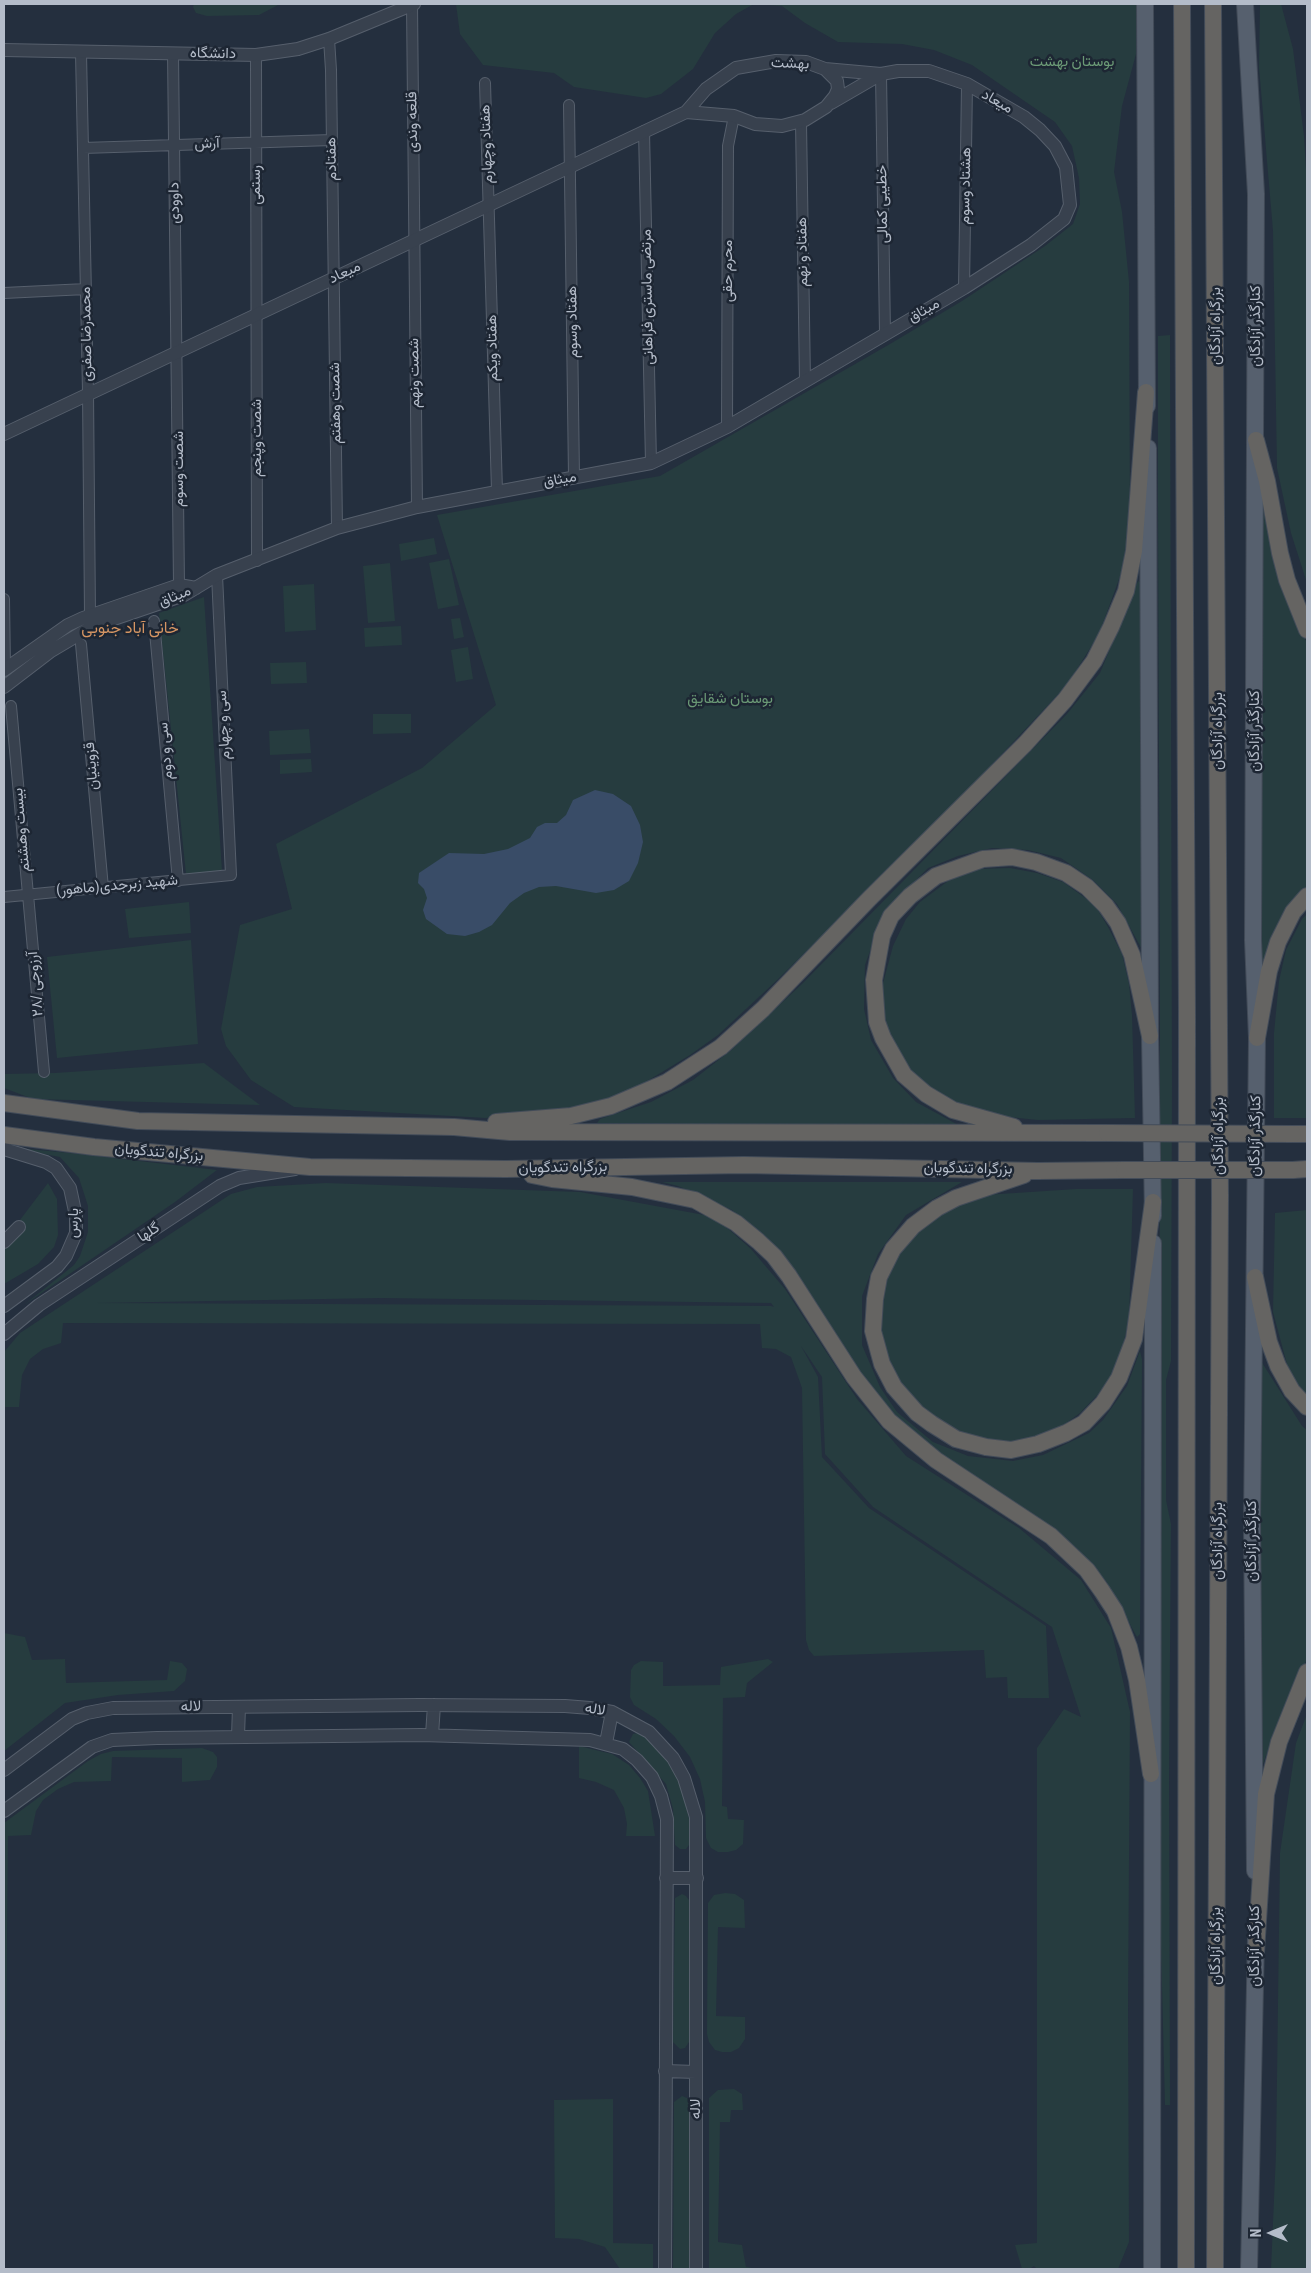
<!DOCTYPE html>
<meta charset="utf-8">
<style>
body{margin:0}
#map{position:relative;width:1311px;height:2273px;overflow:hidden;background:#242f3e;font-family:"Roboto Condensed",sans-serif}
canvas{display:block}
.frame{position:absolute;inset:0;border:5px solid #b4bcc9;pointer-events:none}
.north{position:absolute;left:1246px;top:2208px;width:50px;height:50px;-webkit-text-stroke:4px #1d2633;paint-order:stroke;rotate:270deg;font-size:14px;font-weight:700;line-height:20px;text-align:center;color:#b4bcc9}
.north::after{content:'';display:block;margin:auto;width:18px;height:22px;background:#b4bcc9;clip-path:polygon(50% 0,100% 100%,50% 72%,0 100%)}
</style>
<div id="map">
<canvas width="1311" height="2273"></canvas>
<div class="frame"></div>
<div class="north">N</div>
</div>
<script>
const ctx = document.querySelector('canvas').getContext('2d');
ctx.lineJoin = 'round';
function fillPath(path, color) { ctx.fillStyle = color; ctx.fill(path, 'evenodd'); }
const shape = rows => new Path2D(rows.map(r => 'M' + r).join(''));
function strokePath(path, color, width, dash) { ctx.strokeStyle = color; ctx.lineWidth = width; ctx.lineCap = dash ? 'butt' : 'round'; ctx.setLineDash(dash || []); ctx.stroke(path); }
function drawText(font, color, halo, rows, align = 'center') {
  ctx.font = font + ' "Roboto Condensed",Vazirmatn,sans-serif'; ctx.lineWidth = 5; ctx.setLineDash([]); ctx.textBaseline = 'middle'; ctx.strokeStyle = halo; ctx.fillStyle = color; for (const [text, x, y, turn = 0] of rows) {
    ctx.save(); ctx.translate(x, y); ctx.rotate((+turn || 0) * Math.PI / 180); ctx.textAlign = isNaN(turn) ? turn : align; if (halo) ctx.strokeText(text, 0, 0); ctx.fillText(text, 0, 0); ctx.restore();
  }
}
fillPath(shape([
 [194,4,280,4,259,15,207,16,196,13,193,7],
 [456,4,1137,4,1136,54,1122,106,1114,172,1122,212,1129,282,1130,519,1122,571,1099,634,1067,685,933,827,775,982,718,1035,690,1055,611,1103,486,1118,294,1107,251,1080,226,1046,221,1029,240,925,292,909,276,844,422,768,496,705,437,515,660,476,890,344,962,301,1045,246,1073,224,1080,204,1079,178,1072,146,1055,122,972,65,934,50,902,44,838,42,805,23,782,6,754,4,736,14,715,33,693,69,661,94,646,98,574,87,554,73,483,65,460,34],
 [1260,4,1281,4,1293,49,1304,136,1307,186,1307,583,1291,533,1277,468,1273,231,1259,67],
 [1170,335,1172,1086,1171,1361,1166,1380,1166,1500,1171,1524,1169,1780,1170,2105,1165,2105,1159,1867,1160,1026,1158,506,1158,336],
 [1261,482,1296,620,1307,643,1307,887,1298,896,1259,989],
 [434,538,437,554,401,561,399,544],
 [449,559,459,605,438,609,429,563],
 [390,563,395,621,368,623,363,566],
 [1138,581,1142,583,1143,951,1117,904,1093,880,1061,858,1028,850,992,848,958,856,928,868,894,902,878,929,865,965,864,1009,871,1040,893,1078,916,1102,962,1127,597,1123,600,1119,651,1102,693,1080,730,1051,803,983,1067,714,1100,673],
 [314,584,316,630,285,632,283,586],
 [204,597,222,871,186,874,159,613],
 [460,618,464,637,454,639,451,619],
 [401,626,402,645,365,647,364,628],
 [468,647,473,679,456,682,451,650],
 [306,662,307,683,271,684,270,663],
 [373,714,411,714,411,733,373,734],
 [309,729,311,753,270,755,269,731],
 [311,759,312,772,280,774,280,760],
 [1010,868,1037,873,1063,882,1095,905,1108,927,1122,954,1129,984,1132,1015,1135,1118,1038,1120,999,1116,962,1108,928,1088,900,1060,885,1021,882,987,893,946,906,919,920,902,948,881,977,869],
 [189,902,191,933,129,938,125,909],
 [1307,914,1307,1118,1274,1118,1274,1033,1279,981,1286,950,1302,919],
 [191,940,198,1044,57,1058,47,957],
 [204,1063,260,1105,33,1099,4,1088,4,1074,55,1073],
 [7,1147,70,1153,217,1170,175,1202,24,1305,74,1265,80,1256,88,1232,88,1206,79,1178,60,1157],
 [662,1182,962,1182,906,1215,878,1254,862,1296,862,1345,880,1387,897,1412,933,1442,968,1456,1013,1461,1043,1455,1089,1433,1103,1420,1127,1386,1140,1351,1142,1359,1140,1634,1137,1637,1106,1581,1061,1535,925,1446,892,1416,855,1366,781,1252,732,1210,678,1186],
 [48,1183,57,1199,58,1235,54,1247,38,1264,4,1284,4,1241],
 [326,1183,580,1192,715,1217,751,1249,785,1289,857,1399,906,1456,1019,1528,1081,1580,1111,1628,1130,1712,1128,2007,1129,2242,1118,2269,1037,2269,1034,2266,1029,2269,1022,2269,1015,2245,1037,2243,1037,1748,1064,1709,1081,1717,1052,1627,873,1507,825,1454,822,1377,801,1346,818,1377,822,1457,869,1508,1046,1626,1049,1698,1008,1698,1007,1677,986,1678,984,1650,814,1656,809,1650,806,1640,802,1388,791,1357,776,1349,762,1348,760,1324,63,1323,61,1343,43,1349,30,1359,22,1375,19,1407,4,1407,4,1352,20,1333,231,1194,257,1187],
 [381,1298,771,1303,774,1307,771,1306,97,1303],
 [1076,1189,1133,1189,1129,1320,1119,1361,1107,1385,1080,1413,1054,1432,1011,1443,968,1436,940,1423,899,1385,884,1347,880,1326,886,1281,900,1251,928,1222,956,1204,985,1195],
 [1307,1210,1307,1395,1294,1380,1288,1368,1273,1312,1275,1213],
 [1261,1361,1302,1426,1307,1430,1307,1659,1275,1731,1260,1772],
 [4,1633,25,1637,32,1660,65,1659,66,1683,167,1680,170,1661,182,1663,187,1669,185,1681,174,1691,118,1695,65,1703,4,1751],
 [768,1659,773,1662,747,1683,745,1697,723,1698,722,1806,727,1807,728,1819,744,1820,743,1844,736,1850,728,1852,718,1852,711,1848,706,1838,705,1802,700,1779,690,1757,674,1736,656,1719,634,1705,630,1697,631,1670,634,1665,641,1661,663,1662,663,1686,720,1685,721,1667],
 [1307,1714,1307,2269,1271,2269,1276,2153,1280,1853,1296,1743],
 [638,1733,646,1738,667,1760,675,1772,685,1801,689,1819,689,1845,686,1849,680,1849,675,1845,673,1809,666,1784,629,1742,633,1734],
 [579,1746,612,1754,629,1765,640,1778,648,1791,655,1836,626,1836,627,1824,624,1808,614,1790,596,1782,579,1778],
 [202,1748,213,1752,217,1757,217,1767,210,1780,182,1782,182,1758,112,1757,111,1781,74,1782,58,1789,43,1800,36,1811,31,1835,8,1836,6,2040,4,2042,4,1823,88,1761,101,1754,113,1751],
 [725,1893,735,1894,744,1900,745,1928,718,1927,716,2016,745,2017,745,2039,739,2048,731,2052,722,2052,715,2050,709,2042,707,2034,708,1903,714,1895],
 [682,1894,686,1896,689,1900,689,2042,685,2048,680,2049,673,2042,675,1898],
 [734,2089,742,2094,743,2110,731,2110,730,2122,720,2122,718,2242,742,2245,746,2267,759,2269,709,2269,709,2098,718,2090],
 [682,2096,687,2098,690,2103,689,2269,673,2269,674,2102],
 [613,2099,613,2243,653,2244,653,2269,620,2269,605,2247,579,2239,555,2238,554,2100]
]), '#263c3f');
fillPath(shape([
 [595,790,613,794,631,806,640,825,643,842,638,863,629,881,614,890,596,893,556,886,539,887,524,893,510,903,492,925,479,932,465,936,447,934,426,919,423,910,427,898,424,889,418,883,419,873,449,853,484,854,508,849,530,838,537,827,545,823,557,823,566,815,573,800]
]), '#394c67');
const minor = shape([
 [412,4,417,507],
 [329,39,331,70,337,528],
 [81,53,88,392,90,615],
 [173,53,179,585],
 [256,55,257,561],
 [881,74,885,334],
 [485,83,497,491],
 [569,105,574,477],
 [801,122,805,382],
 [644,131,651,463],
 [83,148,332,140],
 [964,288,967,84],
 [4,293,86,289],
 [727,427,728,146,734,116],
 [4,599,5,668],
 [154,621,178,881],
 [81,644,103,888],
 [11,706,44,1072],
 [4,897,231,875,217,575]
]);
const tertiary = shape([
 [4,50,256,55,298,49,329,39,414,4],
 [831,103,881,74],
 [4,434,686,112,706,89,736,68,776,61,806,62,825,69,837,81,838,89,835,96,826,107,805,120,782,126,755,124,734,116,686,112],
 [4,670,68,625,83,618,179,585,196,588],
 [4,687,51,651,93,626,184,595,217,575,337,528,417,507,651,463,727,427,964,288,1031,245,1064,219,1070,205,1066,167,1055,146,1040,130,1024,117,967,84,929,71,898,71,881,74,825,69],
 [4,1149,46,1162,56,1168,70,1188,76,1216,76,1233,66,1256,57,1267,4,1306],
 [4,1242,19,1227],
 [4,1334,39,1305,220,1186,239,1178,295,1169],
 [432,1735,434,1705],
 [238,1736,239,1707],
 [606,1743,612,1712],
 [4,1770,72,1719,87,1713,113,1708,420,1705,565,1706,590,1708,612,1712,649,1732,673,1758,684,1778,696,1817,696,2269],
 [4,1811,92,1747,112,1740,157,1738,421,1735,590,1740,623,1749,637,1760,652,1777,661,1796,667,1819,665,2269],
 [666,1878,697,1878],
 [665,2071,696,2072]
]);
const primary = shape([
 [1145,4,1147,406],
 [1245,4,1256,194,1253,940,1257,1038,1252,1522,1255,1871],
 [1148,448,1150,1036,1153,1216],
 [1152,2269,1153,1243],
 [1249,2269,1256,1938]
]);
const trunk = shape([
 [1182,4,1187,1014,1186,2269],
 [1213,4,1220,1196,1215,2269],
 [1256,440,1267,481,1280,553,1287,580,1307,630],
 [1257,1038,1269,971,1278,942,1293,912,1307,896],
 [4,1103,138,1121,454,1127,510,1132,1107,1133],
 [496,1122,571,1116,611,1106,667,1082,721,1047,763,1009,869,899,1025,744,1065,700,1094,661,1111,627,1126,591,1134,551,1146,392],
 [1014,1127,953,1110,926,1094,904,1075,883,1038,877,1022,874,980,882,936,891,916,910,896,936,876,983,859,1012,857,1036,862,1066,873,1087,887,1106,906,1118,923,1132,955,1150,1036],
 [1293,1134,1307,1134],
 [4,1135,94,1147,310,1167,506,1169,744,1165,1038,1171,1124,1170],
 [1293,1170,1307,1169],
 [532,1175,552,1179,632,1187,695,1200,736,1223,758,1241,774,1256,789,1276,854,1377,889,1421,936,1460,1051,1536,1087,1570,1102,1591,1115,1611,1129,1647,1137,1680,1151,1774],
 [1024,1175,956,1198,937,1208,913,1226,893,1249,879,1277,875,1299,873,1331,882,1364,894,1387,917,1413,932,1424,956,1439,986,1447,1011,1450,1038,1444,1066,1433,1084,1423,1103,1403,1119,1378,1134,1339,1153,1202],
 [1255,1277,1269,1342,1278,1366,1292,1391,1307,1407],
 [1256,1952,1266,1794,1279,1742,1307,1672]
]);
strokePath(minor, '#565f6c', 12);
strokePath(tertiary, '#565f6c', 14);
strokePath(primary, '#414a57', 18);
strokePath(trunk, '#434c59', 18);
strokePath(minor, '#38414e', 10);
strokePath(tertiary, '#38414e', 12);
strokePath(primary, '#56606e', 16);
strokePath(trunk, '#656462', 16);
const trunkBridge = shape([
 [1107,1133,1293,1134],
 [1124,1170,1293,1170]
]);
strokePath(trunkBridge, '#434c59', 18, []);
strokePath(trunkBridge, '#656462', 16);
drawText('15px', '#b4bcc9', '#1d2633', [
 ["دانشگاه",213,54,1],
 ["بهشت",790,64,2],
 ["میعاد",997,102,30],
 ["قلعه وندی",413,122,-91],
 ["آرش",207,144,-2],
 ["هفتاد وچهارم",487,144,-92],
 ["هفتادم",332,159,-91],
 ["رستمی",256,185,-90],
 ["هشتاد وسوم",966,186,-89],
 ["داوودی",175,203,-91],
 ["خطیبی کمالی",883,204,-91],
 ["هفتاد و نهم",803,252,-91],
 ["محرم حقی",728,271,-90],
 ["میعاد",345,273,-25],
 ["مرتضی ماستری فراهانی",648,297,-91],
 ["میثاق",924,311,-30],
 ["هفتاد وسوم",573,322,-91],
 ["بزرگراه آزادگان",1216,326,-90],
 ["کنارگذر آزادگان",1256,326,-90],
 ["محمدرضا صفری",87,334,-91],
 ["هفتاد ویکم",493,348,-91],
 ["شصت ونهم",415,373,-91],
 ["شصت وهفتم",336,403,-91],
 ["شصت وپنجم",257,438,-90],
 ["شصت وسوم",179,469,-90],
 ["میثاق",560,480,-10],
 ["میثاق",175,597,-23],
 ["سی و چهارم",224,725,-93],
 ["بزرگراه آزادگان",1218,731,-90],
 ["کنارگذر آزادگان",1255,731,-90],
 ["سی و دوم",166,751,-95],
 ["قزوینیان",92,766,-95],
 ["بیست وهشتم",22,830,-95],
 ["شهید زبرجدی(ماهور)",117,886,-5],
 ["آرزوجی /۲۸",36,984,-95],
 ["بزرگراه آزادگان",1219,1136,-90],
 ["کنارگذر آزادگان",1256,1136,-89],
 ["بزرگراه تندگویان",159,1153,5],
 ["بزرگراه تندگویان",563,1168,-1],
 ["بزرگراه تندگویان",968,1169,1],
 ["پارس",74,1223,-88],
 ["گلها",149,1233,-33],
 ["بزرگراه آزادگان",1218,1541,-90],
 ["کنارگذر آزادگان",1252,1541,-90],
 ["لاله",191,1707,-1],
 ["لاله",595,1710,9],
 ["بزرگراه آزادگان",1216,1946,-90],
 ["کنارگذر آزادگان",1255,1946,-90],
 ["لاله",696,2109,-90]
]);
drawText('15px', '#6b9a76', '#1d2633', [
 ["بوستان بهشت",1072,62],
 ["بوستان شقایق",730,699]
]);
drawText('16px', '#d59563', '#1d2633', [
 ["خانی آباد جنوبی",130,629]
]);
</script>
